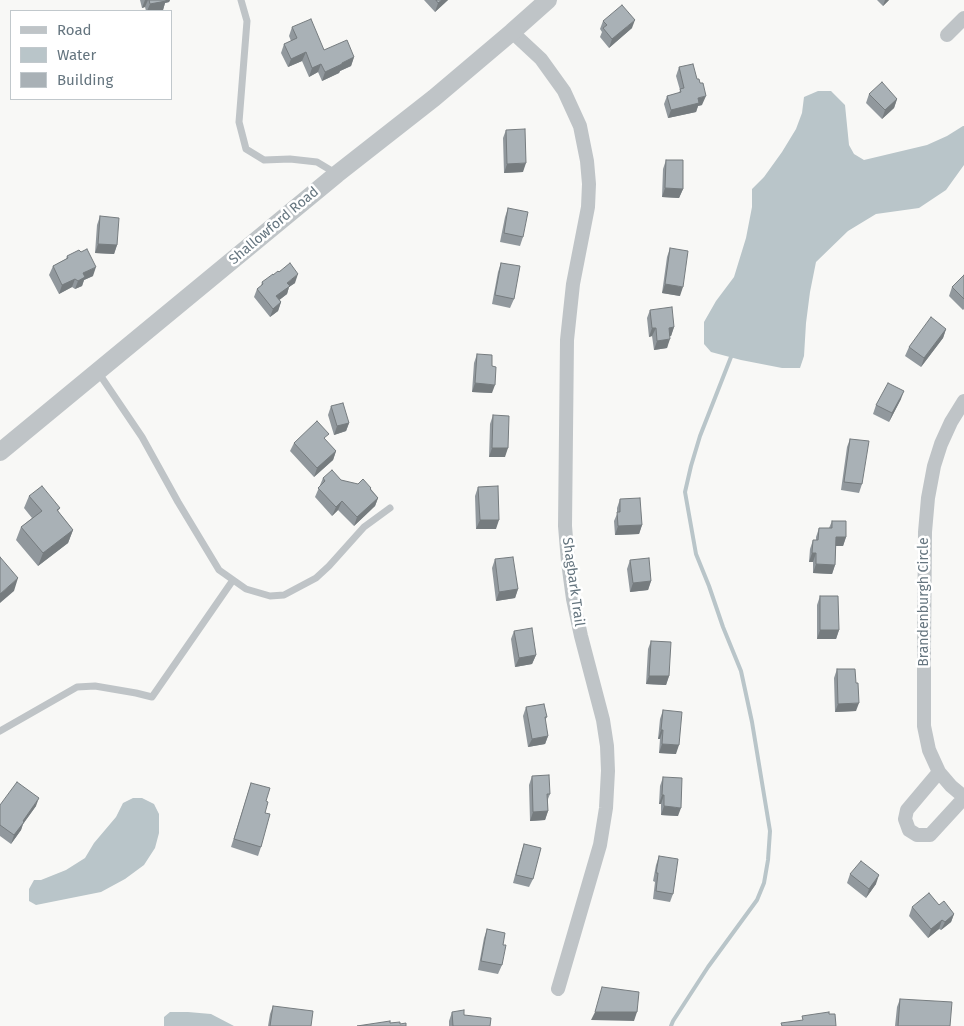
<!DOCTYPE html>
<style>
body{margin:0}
#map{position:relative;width:964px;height:1026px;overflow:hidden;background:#f8f8f6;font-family:"Fira Sans",sans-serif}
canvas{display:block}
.legend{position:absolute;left:10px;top:10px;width:162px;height:90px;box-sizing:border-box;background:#fff;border:1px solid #c1c8cc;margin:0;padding:6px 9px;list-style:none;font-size:15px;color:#65757f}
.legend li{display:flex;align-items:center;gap:10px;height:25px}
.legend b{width:25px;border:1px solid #c1c8cc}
</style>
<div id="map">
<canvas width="964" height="1026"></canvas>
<ul class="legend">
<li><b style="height:6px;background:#bfc4c7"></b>Road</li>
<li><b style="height:14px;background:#b9c5c9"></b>Water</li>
<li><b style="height:14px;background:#a9b1b6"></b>Building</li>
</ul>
</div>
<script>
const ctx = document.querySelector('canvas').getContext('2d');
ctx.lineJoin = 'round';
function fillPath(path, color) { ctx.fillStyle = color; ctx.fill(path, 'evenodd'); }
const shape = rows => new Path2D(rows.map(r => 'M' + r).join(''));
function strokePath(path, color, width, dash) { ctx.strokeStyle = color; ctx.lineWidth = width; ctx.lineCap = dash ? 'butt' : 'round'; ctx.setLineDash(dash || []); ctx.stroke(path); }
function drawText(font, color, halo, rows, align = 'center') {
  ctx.font = font + ' "Fira Sans",sans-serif'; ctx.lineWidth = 5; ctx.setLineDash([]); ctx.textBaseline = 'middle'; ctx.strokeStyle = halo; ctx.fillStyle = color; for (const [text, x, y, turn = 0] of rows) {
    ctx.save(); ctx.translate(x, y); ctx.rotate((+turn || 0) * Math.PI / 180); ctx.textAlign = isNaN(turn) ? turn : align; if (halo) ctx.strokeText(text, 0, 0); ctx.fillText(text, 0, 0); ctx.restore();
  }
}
fillPath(shape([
 [818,91,831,91,845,105,849,145,854,154,864,160,927,145,947,136,963,126,964,126,964,165,946,190,919,208,876,214,848,231,816,262,810,292,806,323,804,356,800,368,782,368,741,360,711,352,704,344,704,322,716,301,734,277,746,238,752,207,752,189,764,177,782,152,796,129,802,113,804,97],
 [133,798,142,798,154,804,159,814,159,833,155,848,144,865,125,879,101,892,36,905,29,901,29,889,34,880,41,880,66,870,85,858,94,843,116,817,123,803],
 [170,1012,188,1012,211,1014,234,1026,164,1026,164,1017]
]), '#b9c5c9');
strokePath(shape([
 [671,1026,673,1021,708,967,757,900,764,883,768,860,770,831,752,722,741,671,723,627,709,586,696,554,685,492,691,466,700,436,731,357]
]), '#b9c5c9', 4);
strokePath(shape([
 [241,0,247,21,239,122,246,149,264,160,290,159,317,162,337,174],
 [98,372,142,437,178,502,219,570,246,589,270,596,284,595,316,578,329,566,364,527,390,508],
 [0,731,77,687,95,686,136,693,152,697,233,580]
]), '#bfc4c7', 7);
strokePath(shape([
 [512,32,541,59,564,91,580,126,587,161,589,184,588,207,573,284,567,340,565,526,568,562,573,599,581,636,603,720,607,746,608,771,606,808,600,845,558,989],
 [947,35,964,18],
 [964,401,951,422,941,444,934,466,928,498,925,532,924,649,924,726,929,750,939,772,951,786,964,797],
 [939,772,907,810,905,819,909,830,917,835,930,835,964,798]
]), '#bfc4c7', 14);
strokePath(shape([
 [0,452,337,174,434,98,512,32,548,0]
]), '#bfc4c7', 18);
fillPath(shape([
 [140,0,170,0,169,2,165,3,163,10,155,11,146,11,145,7,142,8],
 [424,0,448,0,435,12],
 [877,0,889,0,883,6],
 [603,21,632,28,609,48,600,37,602,32,600,29],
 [292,27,324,50,354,57,351,66,340,71,339,73,322,81,318,72,309,77,302,61,288,67,281,53,284,44,291,41,289,36],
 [679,67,702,105,698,106,696,112,668,118,664,104,667,96,679,93,680,90,676,76],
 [869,94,897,99,894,108,882,119,866,103],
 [506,130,523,172,504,173,503,138],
 [666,160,683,189,679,198,662,197,663,169],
 [508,208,523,237,520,246,500,242,505,217],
 [100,216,117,245,114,254,95,253,97,225],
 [670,248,680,296,662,293,667,257],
 [67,256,93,276,84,280,82,286,75,289,72,287,59,294,49,275,53,266,66,259],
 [501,263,514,299,510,308,492,304,498,272],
 [964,275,964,309,963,310,949,296,952,287],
 [262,282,295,283,289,287,287,294,279,300,281,302,278,311,270,317,254,297,257,289,261,286],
 [650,310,674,327,671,336,669,336,667,348,654,350,652,336,649,337,647,318],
 [946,329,943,338,921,367,905,356,909,347],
 [477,354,492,393,472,392,474,363],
 [901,399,889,422,873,414,876,405],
 [331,406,349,423,346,431,334,435,328,415],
 [493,415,505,457,489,457,490,424],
 [850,439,862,484,859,493,841,490,847,447],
 [326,441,336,451,333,460,314,477,290,451,294,443],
 [323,478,341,480,371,489,378,498,375,506,354,526,338,510,332,516,315,497],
 [478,487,496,529,476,529,475,496],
 [29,496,60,508,58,511,73,530,68,543,38,566,16,540,21,527,32,518,24,508],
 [620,499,642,525,639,534,615,535,614,521,617,514,617,508],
 [832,521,846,537,843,546,836,546,835,565,832,574,813,573,813,562,809,562,810,549,813,540,816,540,816,537,819,528,829,528],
 [495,559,518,589,515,598,496,601,492,568],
 [630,560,651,581,648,590,630,592,627,569],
 [820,596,839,630,836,639,817,639,817,605],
 [514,631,536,655,532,664,515,667,511,639],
 [651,641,669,676,666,685,646,684,648,649],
 [837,669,856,711,835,712,834,678],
 [526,707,547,717,545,720,548,736,545,744,528,747,523,716],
 [663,710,676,754,659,753,660,739,658,739,660,719],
 [532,776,550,794,548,799,548,811,545,820,530,821,529,785],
 [663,777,678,816,661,815,661,804,659,804,660,786],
 [251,783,266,801,261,847,258,856,231,847],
 [0,805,36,806,23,824,21,830,11,844,0,836],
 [524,844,533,879,529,887,513,883,521,853],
 [659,856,673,894,670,902,653,899,655,882,653,881,656,865],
 [850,874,876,884,866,898,847,883],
 [939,905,954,914,951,922,941,930,939,929,928,938,909,916,912,907],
 [487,929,503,945,502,965,498,974,478,970,484,938],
 [900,999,950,1026,895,1026,897,1007],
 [273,1006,311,1026,268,1026,270,1014],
 [452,1012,464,1015,490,1026,449,1026,449,1021]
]), '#91989d');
fillPath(shape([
 [145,0,148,0,145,7,142,8],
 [162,0,170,0,169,2,165,3,163,10,155,11,147,11,150,4],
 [442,0,448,0,435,12,438,3],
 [885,0,889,0,883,6],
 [635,20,632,28,609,48,612,39],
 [306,52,302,61,288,67,291,59],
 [354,57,351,66,340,71,339,73,322,81,325,72,342,63],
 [321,64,318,72,309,77,312,68],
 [706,96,702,105,698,106,696,112,668,118,671,110,698,98],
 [897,99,894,108,882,119,885,110],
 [526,163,523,172,504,173,507,164],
 [665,188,683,189,679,198,662,197],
 [98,244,117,245,114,254,95,253],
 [96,267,93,276,84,280,82,286,75,289,78,281,83,273],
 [298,274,295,283,289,287,287,294,273,305,276,296,287,283],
 [75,279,72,287,59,294,62,285],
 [665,284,683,287,680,296,662,293],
 [281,302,278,311,270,317,273,309],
 [674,327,671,336,665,337,669,328],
 [652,328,656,328,652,336,649,337],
 [946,329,943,338,921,367,924,358],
 [670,339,667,348,654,350,657,341],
 [475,383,495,385,492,393,472,392],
 [904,391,901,399,889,422,892,413],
 [349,423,346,431,334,435,337,426],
 [492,448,508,448,505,457,489,457],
 [336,451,333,460,314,477,317,468],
 [378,498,375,506,354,526,357,517],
 [342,501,338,510,332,516,336,507],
 [480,520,499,520,496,529,476,529],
 [642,525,639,534,615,535,618,526],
 [73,530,68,543,38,566,43,553],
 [836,537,846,537,843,546,833,546],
 [812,553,816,553,813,562,809,562],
 [816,564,835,565,832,574,813,573],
 [18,578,14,591,0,603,0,594],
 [651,581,648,590,630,592,633,583],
 [518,589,515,598,496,601,499,592],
 [820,630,839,630,836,639,817,639],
 [536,655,532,664,515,667,519,658],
 [649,676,669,676,666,685,646,684],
 [859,703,856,711,835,712,838,704],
 [661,730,663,730,660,739,658,739],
 [548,736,545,744,528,747,532,739],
 [662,744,679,745,676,754,659,753],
 [662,795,664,795,661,804,659,804],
 [39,798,36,806,23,824,21,830,11,844,14,835,23,821],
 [664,806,681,808,678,816,661,815],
 [548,811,545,820,530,821,533,812],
 [879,875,876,884,866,898,869,889],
 [954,914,951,922,941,930,945,922],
 [942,920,939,929,928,938,931,929],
 [595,1012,637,1012,634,1021,591,1020]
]), '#767c7f');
const building = shape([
 [149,0,166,0,166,1,150,4,149,0],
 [436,0,442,0,438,3,436,0],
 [622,5,635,20,612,39,603,28,607,25,603,21,622,5],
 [311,19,324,50,347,40,354,57,342,63,342,64,325,72,321,64,312,68,306,52,291,59,284,44,297,38,292,27,311,19],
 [693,64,697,79,699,79,700,83,703,83,706,96,698,98,699,103,671,110,667,96,681,92,680,89,684,88,679,67,693,64],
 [882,82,897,99,885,110,869,94,882,82],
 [525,129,526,163,507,164,506,130,525,129],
 [666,160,683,160,683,189,665,188,666,160],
 [508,208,528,212,523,237,504,233,508,208],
 [100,216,119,218,117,245,98,244,100,216],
 [670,248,688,251,683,287,665,284,670,248],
 [87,249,96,267,83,273,85,277,78,281,75,279,62,285,53,266,68,258,67,256,79,250,81,252,87,249],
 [290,263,298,274,287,283,290,286,276,296,281,302,273,309,257,289,263,284,262,282,273,274,273,275,278,271,279,272,290,263],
 [501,263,520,266,514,299,495,295,501,263],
 [964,275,964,299,952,287,964,275],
 [672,307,674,327,669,328,670,339,657,341,656,328,652,328,650,310,672,307],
 [931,317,946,329,924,358,909,347,931,317],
 [477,354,492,355,492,366,496,367,495,385,475,383,477,354],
 [888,383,904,391,892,413,876,405,888,383],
 [343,403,349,423,337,426,331,406,343,403],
 [493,415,509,416,508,448,492,448,493,415],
 [317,421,329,434,324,438,336,451,317,468,294,443,317,421],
 [850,439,869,441,862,484,844,482,850,439],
 [332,470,341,480,358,484,363,479,371,488,370,489,378,498,357,517,342,501,336,507,318,488,325,481,323,478,332,470],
 [42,486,60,508,57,510,73,530,43,553,21,527,42,511,29,496,42,486],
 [498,486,499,520,480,520,478,487,498,486],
 [640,498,642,525,618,526,617,512,620,512,620,499,640,498],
 [832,521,846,521,846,537,836,537,835,565,816,564,816,553,812,553,813,540,818,540,819,528,832,528,832,521],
 [0,557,18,578,0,594,0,557],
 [513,557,518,589,499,592,495,559,513,557],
 [649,558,651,581,633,583,630,560,649,558],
 [820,596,838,596,839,630,820,630,820,596],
 [532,628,536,655,519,658,514,631,532,628],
 [651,641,671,642,669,676,649,676,651,641],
 [837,669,855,669,856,683,858,683,859,703,838,704,837,669],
 [544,704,547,717,545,717,548,736,532,739,526,707,544,704],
 [663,710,682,712,679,745,662,744,663,730,661,730,663,710],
 [549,775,550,794,547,794,548,811,533,812,532,776,549,775],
 [663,777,682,778,681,808,664,806,664,795,662,795,663,777],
 [17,782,39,798,23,821,24,822,14,835,0,825,0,805,17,782],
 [251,783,270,788,266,801,268,802,265,813,270,814,261,847,234,839,251,783],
 [524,844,541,848,533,879,516,875,524,844],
 [659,856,678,859,673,894,656,891,658,873,656,873,659,856],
 [861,861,879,875,869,889,850,874,861,861],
 [929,893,939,905,944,901,954,914,945,922,942,920,931,929,912,907,929,893],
 [487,929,505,933,503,945,506,945,502,965,481,961,487,929],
 [602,987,639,992,637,1012,595,1012,602,987],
 [900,999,952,1002,950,1026,898,1026,900,999],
 [273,1006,313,1011,311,1026,270,1026,273,1006],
 [464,1010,464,1015,491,1018,490,1026,453,1026,452,1012,464,1010],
 [829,1012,829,1014,835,1014,836,1026,782,1026,781,1023,803,1020,802,1016,829,1012],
 [390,1021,390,1023,400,1022,400,1024,406,1023,406,1026,357,1026,390,1021]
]);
fillPath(building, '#a9b1b6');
strokePath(building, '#767c7f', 1);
drawText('14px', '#65757f', '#fff', [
 ["Shallowford Road",274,226,-40],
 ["Shagbark Trail",573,582,82],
 ["Brandenburgh Circle",924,602,-90]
]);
</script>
